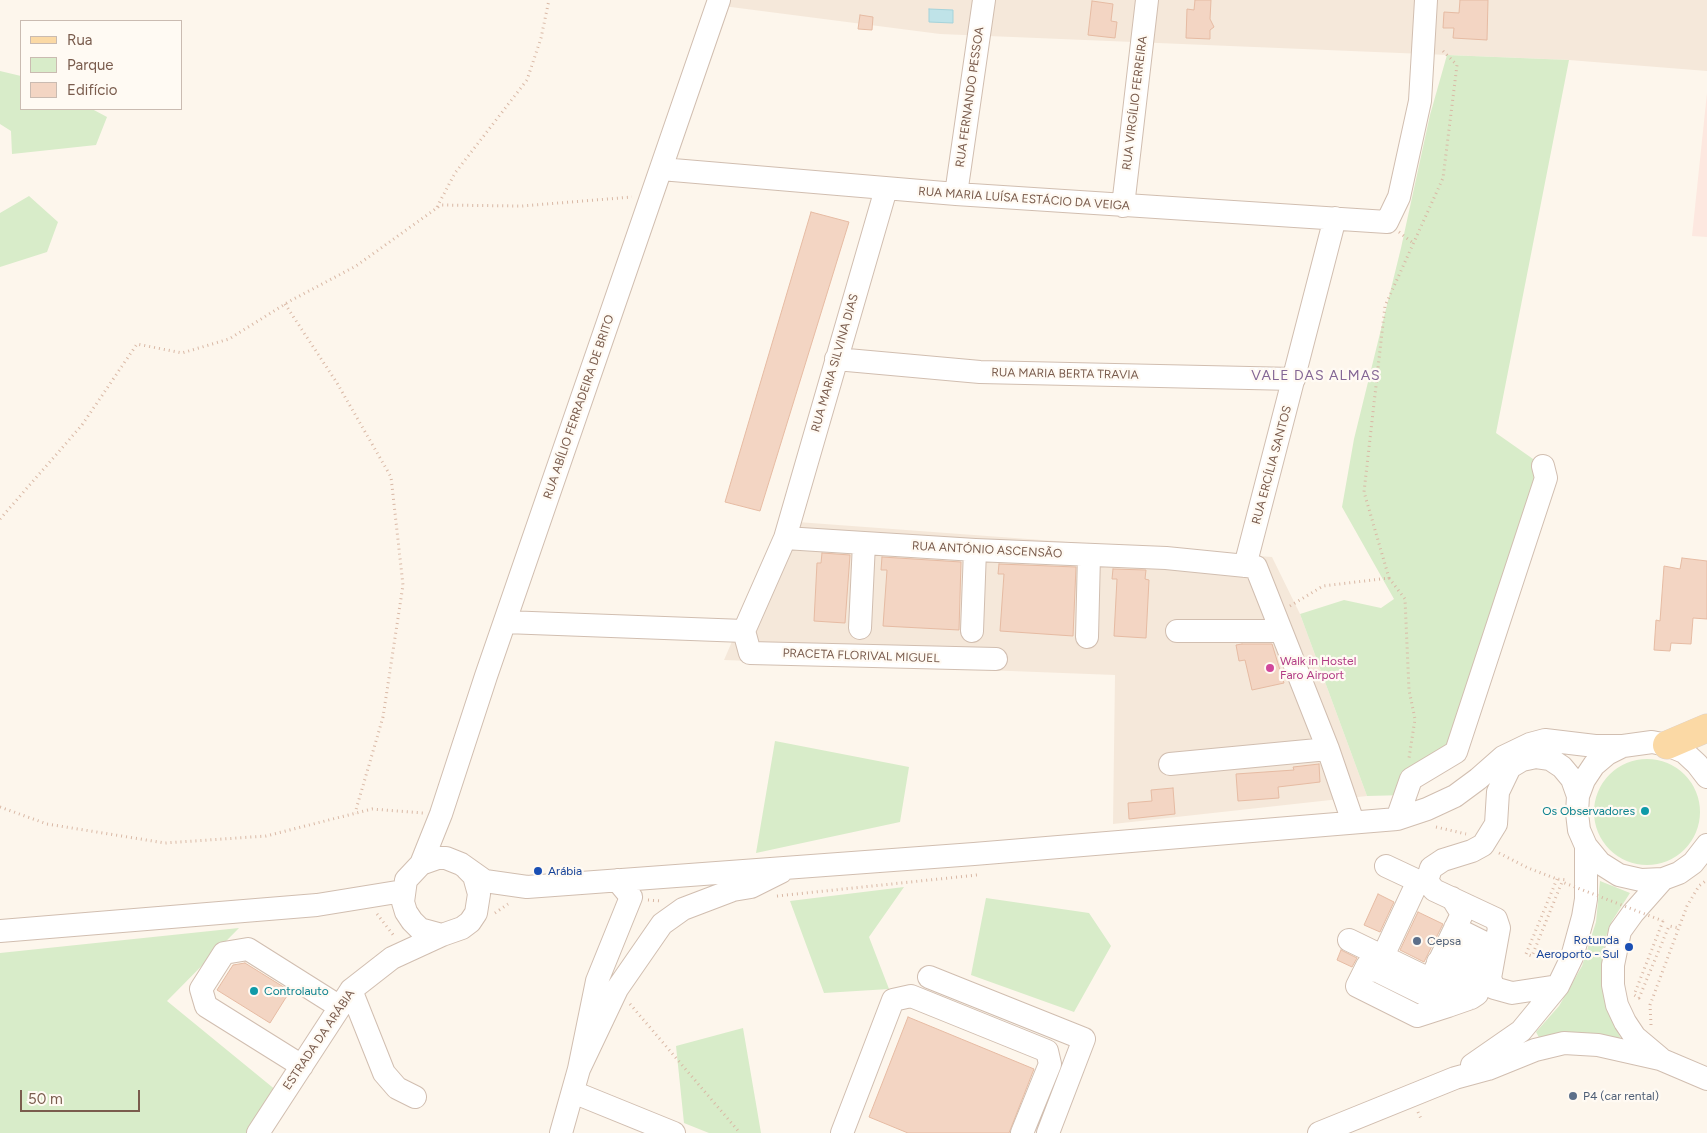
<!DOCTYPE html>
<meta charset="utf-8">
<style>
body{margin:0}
#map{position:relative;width:1707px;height:1133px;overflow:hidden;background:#fdf6ec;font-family:Figtree,sans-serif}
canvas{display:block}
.legend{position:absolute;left:20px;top:20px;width:162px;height:90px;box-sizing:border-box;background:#fffaf3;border:1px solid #cabbb1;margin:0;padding:6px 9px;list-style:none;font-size:15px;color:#7a5c4d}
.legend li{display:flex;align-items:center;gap:10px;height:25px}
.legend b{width:25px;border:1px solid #cabbb1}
.scale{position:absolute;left:20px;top:1090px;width:120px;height:22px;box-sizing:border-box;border:2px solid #7a5c4d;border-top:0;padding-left:6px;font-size:15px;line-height:18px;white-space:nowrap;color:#7a5c4d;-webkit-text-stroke:4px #fffaf3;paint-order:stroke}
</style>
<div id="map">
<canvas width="1707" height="1133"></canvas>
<ul class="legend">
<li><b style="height:6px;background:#fbd9a5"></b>Rua</li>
<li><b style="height:14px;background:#d8ecc9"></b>Parque</li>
<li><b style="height:14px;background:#f3d5c3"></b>Edifício</li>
</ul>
<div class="scale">50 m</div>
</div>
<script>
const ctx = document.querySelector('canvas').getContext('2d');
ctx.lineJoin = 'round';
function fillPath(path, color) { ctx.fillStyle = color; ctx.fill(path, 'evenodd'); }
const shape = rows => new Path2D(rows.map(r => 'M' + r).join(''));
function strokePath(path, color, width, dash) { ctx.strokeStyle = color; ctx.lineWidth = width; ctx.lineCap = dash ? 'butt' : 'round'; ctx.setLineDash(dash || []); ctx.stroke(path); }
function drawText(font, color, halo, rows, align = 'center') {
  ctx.font = font + ' Figtree,sans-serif'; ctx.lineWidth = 4.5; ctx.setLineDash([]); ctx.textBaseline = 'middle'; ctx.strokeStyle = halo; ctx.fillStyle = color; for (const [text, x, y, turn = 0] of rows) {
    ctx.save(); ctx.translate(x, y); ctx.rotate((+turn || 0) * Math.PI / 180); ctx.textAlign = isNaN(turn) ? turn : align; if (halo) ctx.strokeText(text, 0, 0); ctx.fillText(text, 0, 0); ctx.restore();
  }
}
fillPath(shape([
 [725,0,1707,0,1707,71,1569,60,940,34,723,6],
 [784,521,1272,557,1300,614,1367,796,1113,824,1115,675,724,660]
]), '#f5e8da');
fillPath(shape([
 [1707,93,1707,237,1692,236]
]), '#fde8e0');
fillPath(shape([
 [1447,55,1569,60,1496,433,1543,466,1456,752,1406,795,1367,796,1300,614,1344,600,1381,608,1394,599,1342,507,1354,439,1401,248,1430,115],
 [0,71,21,76,21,109,92,109,107,117,96,145,12,154,11,131,0,124],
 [29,196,58,222,47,252,0,267,0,213],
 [775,741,909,767,900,822,756,853],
 '1594 812a53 53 0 1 1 106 0a53 53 0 1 1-106 0Z',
 [1600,881,1630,893,1612,921,1605,939,1601,980,1606,1007,1622,1041,1541,1041,1536,1032,1559,1006,1582,966,1596,922],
 [904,887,869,937,889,989,824,993,790,901],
 [986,898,1089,913,1111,946,1074,1012,971,975],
 [239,928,167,1001,277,1091,250,1133,0,1133,0,953],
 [743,1028,761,1133,709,1133,684,1123,676,1046]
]), '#d8ecc9');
const water = shape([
 [929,9,953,10,953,23,929,22,929,9]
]);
fillPath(water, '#bfe3e8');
strokePath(water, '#a5d3da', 1);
const building = shape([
 [1195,0,1211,0,1210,19,1214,27,1210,30,1210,39,1186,38,1187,9,1194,10,1195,0],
 [1460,0,1488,0,1487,40,1453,38,1454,28,1443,28,1444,12,1459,13,1460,0],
 [1092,1,1113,4,1111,21,1117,22,1115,38,1088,35,1092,1],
 [860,15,873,17,872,30,858,29,860,15],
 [811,212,849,222,760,511,725,502,811,212],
 [822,553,850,555,845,623,814,621,817,563,821,563,822,553],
 [882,557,961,562,959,630,883,626,887,570,881,570,882,557],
 [1682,558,1707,561,1707,619,1693,618,1691,644,1671,643,1670,651,1654,650,1656,620,1660,621,1664,566,1680,569,1682,558],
 [999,564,1076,567,1073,636,1000,631,1004,574,998,574,999,564],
 [1113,569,1146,570,1145,579,1149,580,1146,638,1114,636,1117,579,1112,579,1113,569],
 [1242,644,1272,644,1284,683,1252,690,1245,660,1239,661,1236,645,1242,644],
 [1319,764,1320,782,1278,787,1279,798,1238,801,1236,774,1294,770,1293,767,1319,764],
 [1173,788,1175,814,1129,819,1128,803,1152,801,1151,790,1173,788],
 [1378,894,1394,902,1380,932,1364,925,1378,894],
 [1418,912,1443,924,1424,962,1400,950,1418,912],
 [1341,950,1357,958,1352,967,1337,960,1341,950],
 [245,963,290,991,270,1023,217,990,233,965,245,963],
 [908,1017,1034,1069,1009,1133,908,1133,869,1117,908,1017]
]);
fillPath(building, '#f3d5c3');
strokePath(building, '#e6bba3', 1);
const minor = shape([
 [661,169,956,194,1387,222,1399,197,1420,101,1426,0],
 [956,194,984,0],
 [1123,206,1147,0],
 [836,359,980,372,1294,379],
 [785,538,886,189],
 [1245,566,1335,218],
 [505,622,744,631,785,538,975,550,1166,558,1256,567,1328,749,1353,822],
 [860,628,864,543],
 [744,631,750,653,996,659],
 [972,631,975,550],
 [1177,631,1281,631],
 [1087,637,1089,555],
 [1623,746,1607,754,1594,765,1584,780,1578,796,1577,813,1579,830,1586,846,1600,863,1619,875,1641,880,1663,879,1679,873,1693,863,1707,845],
 [1170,764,1328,749],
 [1512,766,1522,760,1536,757,1550,759,1562,767,1572,779,1578,796],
 [1397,819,1411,779,1456,752,1546,478,1543,466],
 [421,864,441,814,486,676,719,0],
 [1386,866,1418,881,1427,881,1434,890,1496,919,1499,928,1490,978,1494,988,1512,993,1558,986],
 [467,869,474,876,479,894,476,913,470,922,462,928,442,935,420,929,412,921,406,912,403,902,406,880,421,864,438,858,446,858,461,864,485,881,527,887,974,854,1397,819,1427,809,1455,796,1478,779,1503,757,1530,744,1545,740,1595,746,1623,746,1652,742,1667,745,1684,752,1697,764,1707,777],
 [1427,881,1431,868,1443,860,1472,851,1483,845,1496,824,1498,792,1510,767],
 [1455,928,1483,942,1494,956],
 [0,931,317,905,403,891],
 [1349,940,1458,993,1471,998,1477,994],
 [1446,946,1475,959,1491,973],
 [1438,962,1467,976,1490,978],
 [1376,971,1418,881],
 [929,977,1084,1039,1048,1133],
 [351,990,384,1073,397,1088,415,1097],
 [1424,993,1462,914,1452,898],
 [1448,1006,1417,1016,1357,986,1367,966,1448,1006,1471,998],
 [1660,1058,1635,1037,1625,1022,1617,1005,1613,985,1613,965,1620,931,1633,913,1663,879],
 [1472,1065,1521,1031,1558,986,1572,957,1583,917,1586,899,1586,846],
 [302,1066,206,1006,201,989,224,953,248,949,340,1007],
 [579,1069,617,989,662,924,683,909,733,890,751,887,781,872],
 [573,1092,674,1133],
 [258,1133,351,990,392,958,442,935],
 [561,1133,579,1069,597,981,631,897,617,880],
 [842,1133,893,1000,911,996,1047,1051,1050,1064,1022,1133],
 [1319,1133,1455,1078,1488,1069,1535,1050,1564,1043,1598,1045,1660,1059,1707,1079]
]);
const major = shape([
 [1667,745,1707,728]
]);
strokePath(minor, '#d1beb0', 24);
strokePath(major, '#dad1cd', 29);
strokePath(shape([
 [437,207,455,173,527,80,541,38,549,0],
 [1399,232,1413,243],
 [285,304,337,383,391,477,403,585,383,717,355,813],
 [0,519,82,425,137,344,182,353,229,339,290,301,356,266,441,205,522,206,632,197],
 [1389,578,1405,599,1409,690,1415,719,1409,758],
 [1290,606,1323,586,1389,578,1364,492,1385,306,1443,178,1457,65,1441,49],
 [0,807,47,824,165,843,266,836,372,809,423,813],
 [1436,827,1466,834],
 [1499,853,1528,868,1557,879,1568,880],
 [777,896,977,875],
 [648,900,661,901],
 [495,913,508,904],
 [377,914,394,936],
 [1663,921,1634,995,1639,998,1669,926,1679,928],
 [630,1004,740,1133],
 [1651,1025,1650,1005,1687,906,1699,886,1707,880],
 [1418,1112,1422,1121]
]), '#d9b8a5', 3, [1, 4]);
strokePath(minor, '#fff', 22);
strokePath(major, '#fbd9a5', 28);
strokePath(shape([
 [1557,879,1526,954,1532,956,1562,882,1663,921]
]), '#d9b8a5', 3, [1, 4]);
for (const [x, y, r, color] of [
 [1270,668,5,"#d1479c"],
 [1645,811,5,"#0f9aa8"],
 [538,871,5,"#1a4fb4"],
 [1417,941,5,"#5c6f8a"],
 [1629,947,5,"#1a4fb4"],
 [254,991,5,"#0f9aa8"],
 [1573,1096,5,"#5c6f8a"]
]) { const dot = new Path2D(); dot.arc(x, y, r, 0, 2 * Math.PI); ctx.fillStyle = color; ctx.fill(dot); strokePath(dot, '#fffaf3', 2); }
drawText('12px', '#7a5c4d', '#fffaf3', [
 ["RUA FERNANDO PESSOA",970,97,-82],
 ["RUA VIRGÍLIO FERREIRA",1135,103,-83],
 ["RUA MARIA LUÍSA ESTÁCIO DA VEIGA",1024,199,4],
 ["RUA MARIA SILVINA DIAS",835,363,-74],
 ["RUA MARIA BERTA TRAVIA",1065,374,1],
 ["RUA ABÍLIO FERRADEIRA DE BRITO",579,407,-71],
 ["RUA ERCÍLIA SANTOS",1272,465,-75],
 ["RUA ANTÓNIO ASCENSÃO",987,550,3],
 ["PRACETA FLORIVAL MIGUEL",861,656,2],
 ["ESTRADA DA ARÁBIA",319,1040,-56]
]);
drawText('12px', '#b23c85', '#fffaf3', [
 ["Walk in Hostel",1280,661],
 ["Faro Airport",1280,675]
], 'left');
drawText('12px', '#0d838f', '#fffaf3', [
 ["Os Observadores",1635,811],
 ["Controlauto",264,991,"left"]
], 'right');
drawText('12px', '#164399', '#fffaf3', [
 ["Arábia",548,871],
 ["Rotunda",1619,940,"right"],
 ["Aeroporto - Sul",1619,954,"right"]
], 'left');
drawText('12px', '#4e5e75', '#fffaf3', [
 ["Cepsa",1427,941],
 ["P4 (car rental)",1583,1096]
], 'left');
ctx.letterSpacing = '1px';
drawText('14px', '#846695', '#fffaf3', [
 ["VALE DAS ALMAS",1316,376]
]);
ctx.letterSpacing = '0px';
</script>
